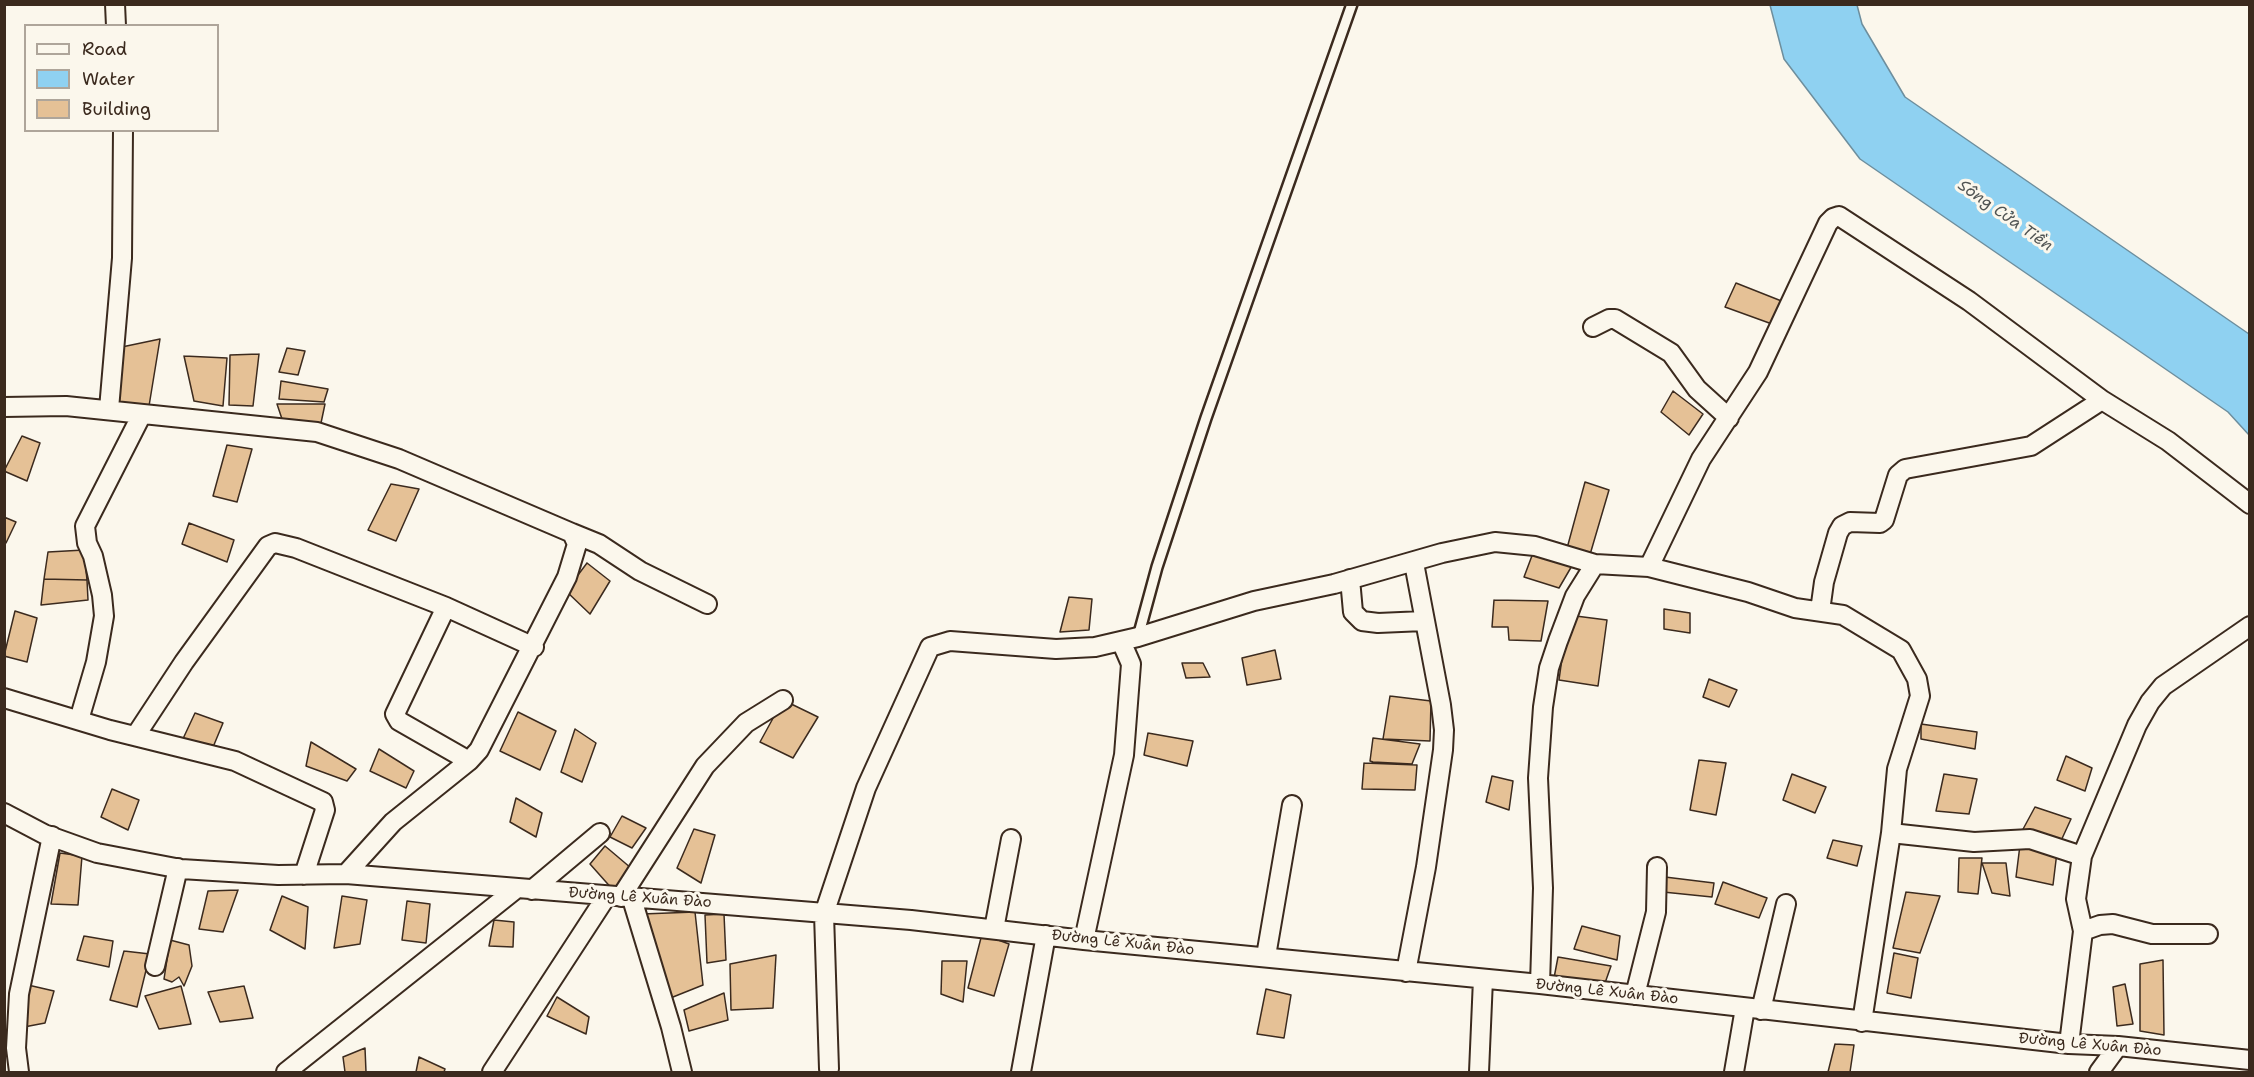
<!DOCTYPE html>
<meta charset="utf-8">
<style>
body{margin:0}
#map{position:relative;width:2254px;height:1077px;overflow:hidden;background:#fbf7ec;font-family:"Shantell Sans",sans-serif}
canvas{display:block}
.frame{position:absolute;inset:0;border:6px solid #3b2a1e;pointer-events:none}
.legend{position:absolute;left:24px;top:24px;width:195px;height:108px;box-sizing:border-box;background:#fbf7ec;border:2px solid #aea59a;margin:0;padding:8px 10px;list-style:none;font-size:18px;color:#3b2a1e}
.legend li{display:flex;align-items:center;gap:12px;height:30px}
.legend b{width:30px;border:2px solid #aea59a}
</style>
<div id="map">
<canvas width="2254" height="1077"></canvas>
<div class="frame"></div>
<ul class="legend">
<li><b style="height:8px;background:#fbf7ec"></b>Road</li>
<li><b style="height:16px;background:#8fd1f1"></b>Water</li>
<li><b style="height:16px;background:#e5c196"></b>Building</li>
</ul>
</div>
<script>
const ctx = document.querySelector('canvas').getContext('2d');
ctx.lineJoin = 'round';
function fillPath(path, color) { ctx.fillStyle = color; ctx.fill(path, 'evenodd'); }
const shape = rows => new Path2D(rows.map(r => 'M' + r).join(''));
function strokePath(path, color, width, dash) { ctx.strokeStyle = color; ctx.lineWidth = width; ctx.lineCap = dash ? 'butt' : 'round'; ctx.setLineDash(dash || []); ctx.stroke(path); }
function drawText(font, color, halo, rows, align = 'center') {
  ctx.font = font + ' "Shantell Sans",sans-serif'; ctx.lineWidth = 6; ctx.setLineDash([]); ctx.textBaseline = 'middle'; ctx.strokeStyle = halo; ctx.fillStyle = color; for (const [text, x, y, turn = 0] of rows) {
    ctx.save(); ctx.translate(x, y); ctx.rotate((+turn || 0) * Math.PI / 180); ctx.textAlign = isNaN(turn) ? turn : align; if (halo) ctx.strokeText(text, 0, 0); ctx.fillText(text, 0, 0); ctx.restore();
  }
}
const water = shape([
 [1770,5,1857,5,1862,24,1905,97,2249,334,2249,435,2228,412,1860,159,1784,59,1770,5]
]);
fillPath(water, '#8fd1f1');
strokePath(water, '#6d8e9d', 1.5);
const building = shape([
 [1736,283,1784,302,1772,324,1725,307,1736,283],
 [160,339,149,406,115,404,117,348,160,339],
 [287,348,305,351,298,375,279,372,287,348],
 [259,354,253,406,229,405,230,355,259,354],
 [184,356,227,358,223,406,194,401,184,356],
 [281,381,328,389,324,402,279,399,281,381],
 [1673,391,1703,414,1689,435,1661,412,1673,391],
 [277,404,325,404,321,423,282,419,277,404],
 [22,436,40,443,27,481,4,471,22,436],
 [227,445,252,449,237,502,213,496,227,445],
 [1585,482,1609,490,1589,558,1566,552,1585,482],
 [391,484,419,489,396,541,368,530,391,484],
 [4,517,16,522,6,543,4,542,4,517],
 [189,523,234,540,227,562,182,544,189,523],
 [84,550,87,580,44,579,48,552,84,550],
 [1533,553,1573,564,1559,588,1524,577,1533,553],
 [587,563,610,581,590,614,566,591,587,563],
 [44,579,87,580,88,600,41,605,44,579],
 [1069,597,1092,599,1089,630,1060,632,1069,597],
 [1494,600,1548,601,1541,641,1509,640,1508,627,1492,627,1494,600],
 [1664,609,1690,613,1690,633,1664,629,1664,609],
 [15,611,37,618,27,662,4,656,15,611],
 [1568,615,1607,620,1598,686,1559,680,1568,615],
 [1275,650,1281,679,1247,685,1242,658,1275,650],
 [1182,663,1203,663,1210,677,1186,678,1182,663],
 [1709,679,1737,690,1729,707,1703,697,1709,679],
 [1390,696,1431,701,1430,741,1383,739,1390,696],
 [783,700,818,717,793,758,760,742,783,700],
 [518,712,556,731,540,770,500,751,518,712],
 [195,713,223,723,211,752,181,743,195,713],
 [1921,724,1977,732,1975,749,1921,739,1921,724],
 [575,729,596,743,582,782,561,772,575,729],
 [1148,733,1193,741,1187,766,1144,755,1148,733],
 [1373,738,1420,744,1412,764,1373,762,1370,761,1373,738],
 [311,742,356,769,347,781,306,766,311,742],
 [379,749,414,771,406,788,370,771,379,749],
 [2066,756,2092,768,2085,791,2057,780,2066,756],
 [1699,760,1726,763,1716,815,1690,810,1699,760],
 [1364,763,1417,765,1415,790,1362,789,1364,763],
 [1792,774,1826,787,1815,813,1783,800,1792,774],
 [1944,774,1977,779,1969,814,1936,811,1944,774],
 [1492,776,1513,781,1509,810,1486,802,1492,776],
 [112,789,139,800,128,830,101,817,112,789],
 [516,798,542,813,536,837,510,822,516,798],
 [2035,807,2071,819,2060,843,2022,831,2035,807],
 [622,816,646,828,632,848,610,837,622,816],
 [694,829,715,835,701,883,677,868,694,829],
 [1833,840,1862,846,1857,866,1827,858,1833,840],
 [2020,845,2057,852,2053,885,2016,877,2020,845],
 [605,846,631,868,614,891,590,864,605,846],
 [60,853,82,856,78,905,51,904,60,853],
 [1959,858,1982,858,1978,894,1958,892,1959,858],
 [1982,863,2006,863,2010,896,1992,893,1982,863],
 [1665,877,1714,883,1712,897,1663,892,1665,877],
 [1723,882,1767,898,1759,918,1715,904,1723,882],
 [238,890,223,932,199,929,208,891,238,890],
 [1906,892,1940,896,1920,953,1893,948,1906,892],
 [282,896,308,907,305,949,270,930,282,896],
 [342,896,367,900,360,944,334,948,342,896],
 [407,901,430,904,426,943,402,940,407,901],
 [695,912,703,985,668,999,642,914,695,912],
 [724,914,726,960,707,963,705,915,724,914],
 [494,920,514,922,513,947,489,946,494,920],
 [1582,926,1620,936,1617,960,1574,949,1582,926],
 [982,934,1009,944,994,996,968,988,982,934],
 [84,936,113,941,109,967,77,960,84,936],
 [170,940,189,945,192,966,184,986,179,977,172,982,164,979,170,940],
 [124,951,150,954,137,1007,110,1000,124,951],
 [1894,953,1918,958,1911,998,1887,993,1894,953],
 [776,955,773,1008,731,1010,730,964,776,955],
 [1558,957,1611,966,1605,983,1554,978,1558,957],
 [2163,960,2164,1035,2140,1031,2140,964,2163,960],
 [942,961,967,961,963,1002,941,994,942,961],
 [2125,984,2133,1024,2117,1026,2113,987,2125,984],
 [28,985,54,991,45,1023,24,1027,28,985],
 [181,986,191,1024,159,1029,145,996,181,986],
 [244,986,253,1018,220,1022,208,992,244,986],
 [1266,989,1291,995,1284,1038,1257,1034,1266,989],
 [724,993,728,1020,689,1031,684,1010,724,993],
 [557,997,589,1017,586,1034,547,1016,557,997],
 [1835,1044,1854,1045,1850,1072,1828,1072,1835,1044],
 [365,1048,366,1072,345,1072,343,1057,365,1048],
 [419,1057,445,1069,444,1072,416,1072,419,1057]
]);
fillPath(building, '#e5c196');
strokePath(building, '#3b2a1e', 1.5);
const lane = shape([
 [1138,637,1157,567,1206,418,1352,4]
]);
const street = shape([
 [115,4,116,26],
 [1593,327,1609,319,1615,319,1671,353,1697,389,1729,418],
 [4,407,66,406,317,432,399,459,572,533,577,544,567,577,479,750,469,761,393,822,346,874],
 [109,409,122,258,123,130],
 [572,533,599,544,640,571,707,604],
 [1649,567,1701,459,1758,372,1828,223,1833,218,1839,216,1969,301,2102,400],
 [1350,579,1353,612,1362,621,1378,623,1424,621],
 [446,607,395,714,399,721,469,761],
 [1820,611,1824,582,1838,533,1842,526,1850,522,1880,523,1884,520,1898,475,1905,469,2031,446,2102,400,2168,441,2250,504],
 [4,698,110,730,235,761,323,802,325,810,304,875],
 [79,720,96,662,104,616,102,595,93,556,87,543,85,526,141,416],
 [136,735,184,662,268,546,275,543,296,548,446,607,534,647],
 [4,813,44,834,97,853,181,869,278,875,346,874,911,920,1084,940,1540,984,2069,1044,2118,1046,2250,1060],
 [1891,833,1974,842,2030,839,2082,856],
 [532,890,600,833],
 [621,897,705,766,746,723,783,700],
 [632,899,671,1027,682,1072],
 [994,929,1011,839],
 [2083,931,2100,925,2113,924,2152,934,2208,934],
 [1084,940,1124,755,1131,664,1121,641],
 [1266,956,1292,805],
 [155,966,178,868],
 [1406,972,1426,867,1443,750,1444,730,1441,705,1414,563],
 [1540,984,1543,888,1538,778,1543,707,1549,668,1558,641,1575,596,1595,564],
 [1635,995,1656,912,1657,867],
 [1761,1010,1786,904],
 [2069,1044,2083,931,2076,899,2082,856,2137,725,2150,702,2163,686,2250,626],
 [829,1069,824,914,866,788,930,647,950,641,1056,649,1095,647,1138,637,1254,601,1334,584,1442,553,1495,542,1535,546,1595,564,1649,567,1748,592,1795,608,1843,615,1901,650,1917,679,1920,696,1897,769,1891,833,1862,1022],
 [19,1072,16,1048,19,994,52,836],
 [286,1072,516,889],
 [492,1072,606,897],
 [1021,1072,1046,935],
 [1479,1072,1483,979],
 [1734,1072,1745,1008],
 [2099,1072,2118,1046]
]);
strokePath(lane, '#3b2a1e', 14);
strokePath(street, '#3b2a1e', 22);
strokePath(lane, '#fbf7ec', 9);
strokePath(street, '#fbf7ec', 18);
drawText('15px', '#3b2a1e', '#fbf7ec', [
 ["Đường Lê Xuân Đào",640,898,4],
 ["Đường Lê Xuân Đào",1123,943,6],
 ["Đường Lê Xuân Đào",1607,992,6],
 ["Đường Lê Xuân Đào",2090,1045,5]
]);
drawText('italic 16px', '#505453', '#fbf7ec', [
 ["Sông Cửa Tiền",2005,216,35]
]);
</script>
